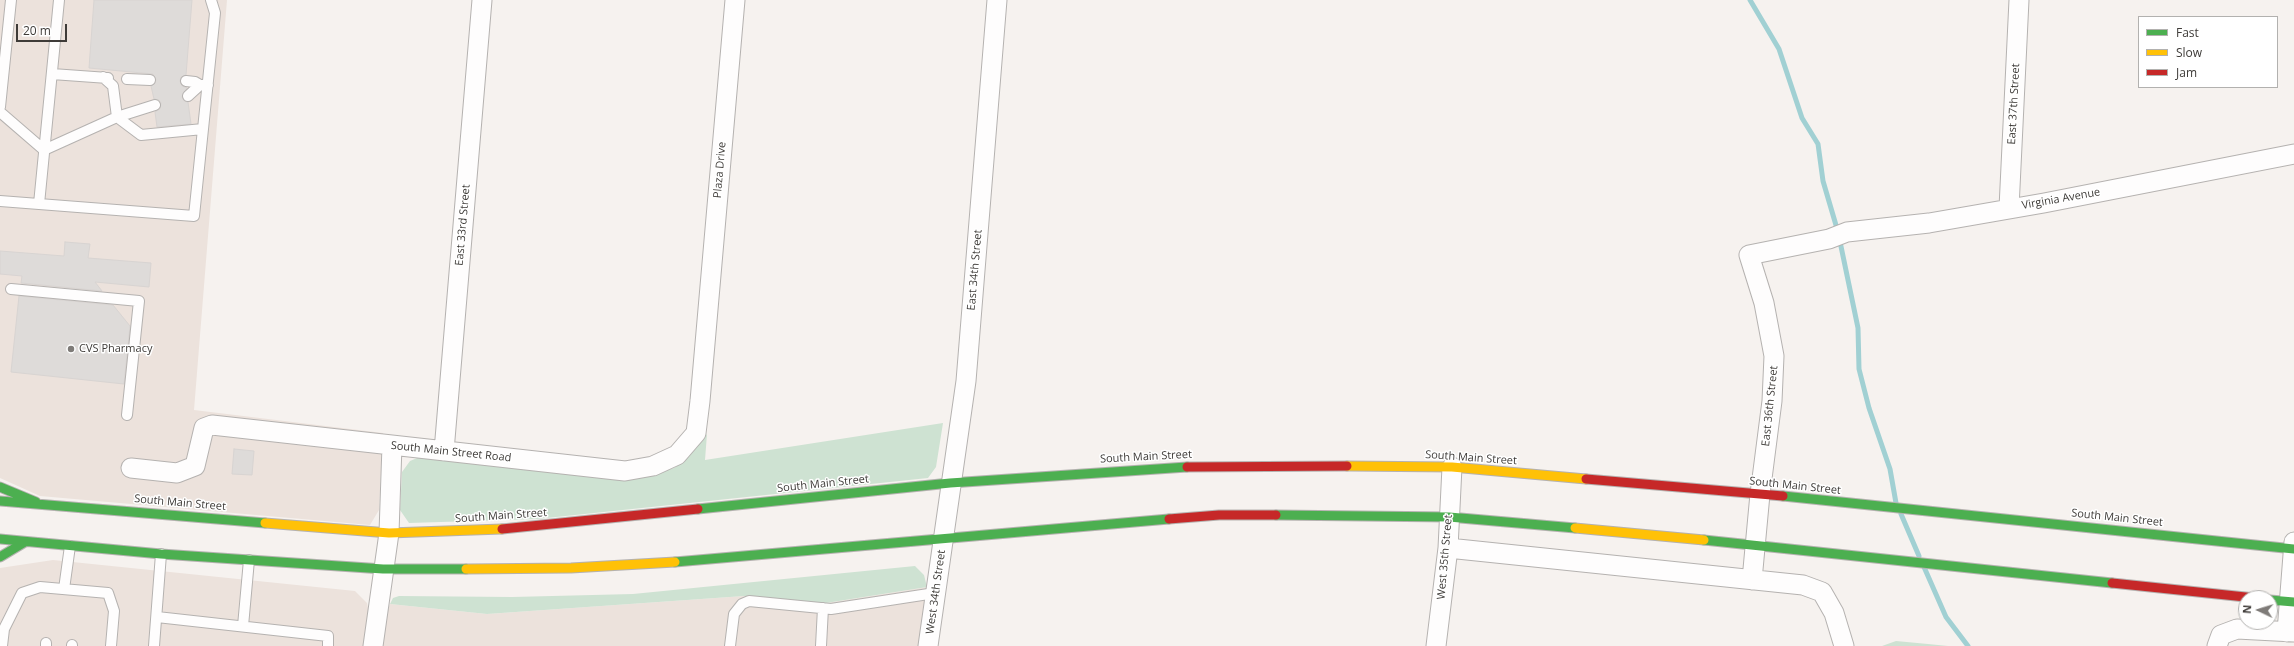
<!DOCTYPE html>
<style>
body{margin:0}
#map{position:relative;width:2294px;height:646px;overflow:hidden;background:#f6f2ef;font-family:"Open Sans",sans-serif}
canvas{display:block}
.legend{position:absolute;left:2138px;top:16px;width:140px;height:72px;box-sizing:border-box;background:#fff;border:1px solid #b2b1af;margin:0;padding:5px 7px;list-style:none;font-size:12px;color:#3e3b38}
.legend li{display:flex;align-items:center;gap:8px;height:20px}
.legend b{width:20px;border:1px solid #b2b1af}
.north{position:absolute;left:2238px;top:590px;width:40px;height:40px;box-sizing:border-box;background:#fff;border:1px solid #b2b1af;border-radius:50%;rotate:274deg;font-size:11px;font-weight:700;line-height:16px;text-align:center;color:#3e3b38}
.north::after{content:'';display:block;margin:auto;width:14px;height:18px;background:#7e7b78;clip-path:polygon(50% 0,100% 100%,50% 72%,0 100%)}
.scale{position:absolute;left:16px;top:24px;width:51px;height:18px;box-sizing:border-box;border:2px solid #3e3b38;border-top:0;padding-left:5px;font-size:12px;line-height:14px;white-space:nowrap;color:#3e3b38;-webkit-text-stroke:3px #fff;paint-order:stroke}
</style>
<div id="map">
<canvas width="2294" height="646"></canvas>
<ul class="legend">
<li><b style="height:5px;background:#4caf50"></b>Fast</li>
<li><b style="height:5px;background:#ffc107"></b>Slow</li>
<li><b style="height:5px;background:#c62828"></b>Jam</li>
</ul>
<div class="north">N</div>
<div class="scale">20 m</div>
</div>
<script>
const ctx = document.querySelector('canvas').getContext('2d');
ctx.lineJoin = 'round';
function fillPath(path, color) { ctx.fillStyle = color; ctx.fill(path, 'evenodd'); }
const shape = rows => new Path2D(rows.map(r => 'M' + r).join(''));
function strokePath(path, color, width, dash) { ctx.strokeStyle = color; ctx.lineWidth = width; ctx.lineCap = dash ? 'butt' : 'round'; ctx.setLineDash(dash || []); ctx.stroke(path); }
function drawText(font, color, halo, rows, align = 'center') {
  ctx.font = font + ' "Open Sans",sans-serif'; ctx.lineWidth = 3; ctx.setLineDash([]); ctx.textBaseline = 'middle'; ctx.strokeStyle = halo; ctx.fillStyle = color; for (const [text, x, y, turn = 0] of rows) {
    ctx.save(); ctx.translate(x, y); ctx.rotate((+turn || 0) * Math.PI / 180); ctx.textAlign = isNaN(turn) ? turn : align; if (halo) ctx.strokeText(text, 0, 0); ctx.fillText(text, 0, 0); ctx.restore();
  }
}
fillPath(shape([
 [0,0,227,0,194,410,383,433,379,510,370,525,40,496,0,478],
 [53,560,355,591,367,603,369,614,366,646,0,646,0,568],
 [927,587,920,646,382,646,386,614,390,604,487,614,744,596,826,603]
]), '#ece2dc');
fillPath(shape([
 [943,423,936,467,928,478,537,519,409,523,400,510,402,472,410,461,422,456,657,473,674,468,684,461,707,434,705,460],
 [915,566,924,575,927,587,826,603,744,596,487,614,390,604,393,598,399,596,512,597,633,594],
 [1896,641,1928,644,1948,646,1882,646]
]), '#cee2d2');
strokePath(shape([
 [1750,0,1779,49,1802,118,1818,144,1823,181,1838,232,1858,328,1859,369,1869,408,1890,469,1896,503],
 [1901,514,1919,556],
 [1924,567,1946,617,1968,646]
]), '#a1d0d3', 5);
const building = shape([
 [94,0,192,0,186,75,181,77,180,81,182,86,187,88,182,97,184,101,188,102,191,124,157,127,155,112,160,109,161,103,159,100,154,99,151,86,156,80,153,74,89,68,94,0],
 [65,242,90,244,88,258,151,263,149,287,95,282,102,291,21,283,22,276,0,274,0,251,64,256,65,242],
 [19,296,113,305,130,326,124,384,11,372,19,296],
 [234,449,254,451,252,475,232,474,234,449]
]);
fillPath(building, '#dedbd9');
strokePath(building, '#d8d4d2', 1);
const lane = shape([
 [52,74,108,78],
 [103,77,113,86,117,117,141,135,203,129],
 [127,79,150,80],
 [186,81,195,82,200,85,208,85],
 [188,96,200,85],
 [0,107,11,0],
 [0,112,44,150,117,117,155,105],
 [0,201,194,216,215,13,211,0],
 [39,204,59,0],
 [11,289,139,301,127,415],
 [64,589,70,546],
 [157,617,328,636,328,646],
 [243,626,249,560],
 [2,646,4,629,22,593,40,587,108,593,114,611,111,646],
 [46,646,46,643],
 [72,646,72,645],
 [154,646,161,554],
 [730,646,734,614,742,604,749,601,831,609,935,593],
 [821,646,823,608]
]);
const street = shape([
 [2009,208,2019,0],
 [444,451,482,0],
 [131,468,177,473,195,466,204,428,212,425,625,471,653,466,677,455,696,433,700,401,735,0],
 [1448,548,1803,585,1822,592,1834,613,1844,646],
 [1752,580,1760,494,1772,401,1774,356,1764,303,1749,255,1829,239,1847,232,1929,223,2044,203,2294,154],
 [2287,632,2294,542],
 [373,646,389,533,392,445],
 [928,646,966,381,997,0],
 [1436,646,1448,548,1452,467],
 [2217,646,2221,635,2237,629,2294,632]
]);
const fast = shape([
 [0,487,36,502],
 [1783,496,2294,549],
 [0,501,265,523],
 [698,509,950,483,1187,467],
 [1276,515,1449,517,1575,528],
 [0,539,161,554,383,569,466,569],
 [1704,540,2112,583],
 [0,557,25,542],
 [675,562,1169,519],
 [2270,600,2294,602]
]);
const slow = shape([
 [1347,466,1452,467,1586,479],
 [265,523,389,533,502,529],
 [1575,528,1704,540],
 [466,569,571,568,675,562]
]);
const jam = shape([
 [1187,467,1347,466],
 [1586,479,1783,496],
 [1169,519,1219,515,1276,515],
 [502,529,698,509],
 [2112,583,2255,598]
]);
strokePath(lane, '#b5b2b0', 12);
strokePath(street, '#b5b2b0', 21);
strokePath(fast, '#b5b2b0', 11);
strokePath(slow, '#b5b2b0', 11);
strokePath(jam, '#b5b2b0', 11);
strokePath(lane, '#fefdfd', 10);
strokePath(street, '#fefdfd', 19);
strokePath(fast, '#4caf50', 9);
strokePath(slow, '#ffc107', 9);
strokePath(jam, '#c62828', 9);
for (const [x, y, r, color] of [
 [71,349,4,"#7e7b78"]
]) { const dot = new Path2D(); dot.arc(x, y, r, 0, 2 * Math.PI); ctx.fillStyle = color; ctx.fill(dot); strokePath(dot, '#fff', 1.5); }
drawText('11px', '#3e3b38', '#fff', [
 ["East 37th Street",2014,104,-87],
 ["Plaza Drive",720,170,-85],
 ["Virginia Avenue",2061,199,-10],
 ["East 33rd Street",463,225,-85],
 ["East 34th Street",975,270,-85],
 ["East 36th Street",1770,406,-84],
 ["South Main Street Road",451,452,6],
 ["South Main Street",1146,457,-3],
 ["South Main Street",1471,458,4],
 ["South Main Street",823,484,-6],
 ["South Main Street",1795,486,6],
 ["South Main Street",180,503,5],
 ["South Main Street",501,516,-4],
 ["South Main Street",2117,518,6],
 ["West 35th Street",1445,557,-85],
 ["West 34th Street",936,592,-82]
]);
drawText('11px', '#3e3b38', '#fff', [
 ["CVS Pharmacy",79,349]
], 'left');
</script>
